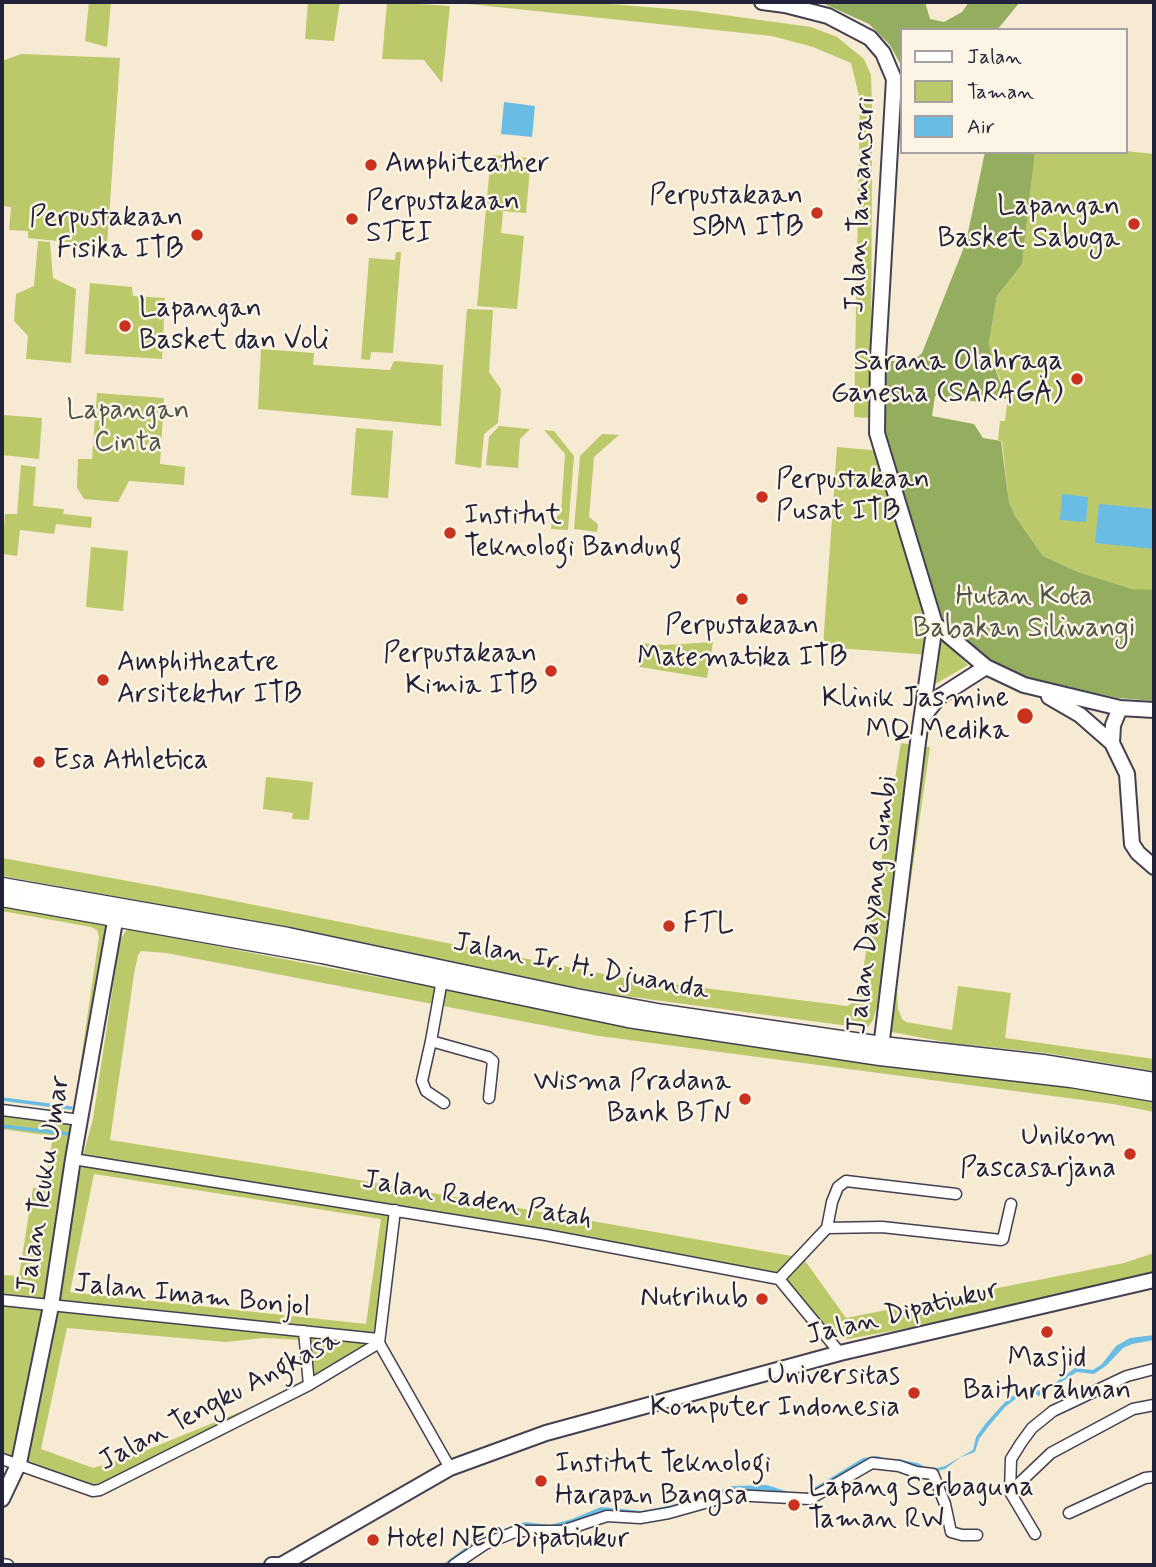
<!DOCTYPE html>
<style>
body{margin:0}
#map{position:relative;width:1156px;height:1567px;overflow:hidden;background:#f7ead3;font-family:Mynerve,sans-serif}
canvas{display:block}
.frame{position:absolute;inset:0;border:4px solid #22223b;pointer-events:none}
.legend{position:absolute;left:900px;top:28px;width:228px;height:126px;box-sizing:border-box;background:#fcf5e5;border:2px solid #a5a1a1;margin:0;padding:9px 12px;list-style:none;font-size:21px;color:#22223b}
.legend li{display:flex;align-items:center;gap:14px;height:35px}
.legend b{width:35px;border:2px solid #a5a1a1}
</style>
<div id="map">
<canvas width="1156" height="1567"></canvas>
<div class="frame"></div>
<ul class="legend">
<li><b style="height:9px;background:#fff"></b>Jalan</li>
<li><b style="height:19px;background:#bbc96b"></b>Taman</li>
<li><b style="height:19px;background:#69bde5"></b>Air</li>
</ul>
</div>
<script>
const ctx = document.querySelector('canvas').getContext('2d');
ctx.lineJoin = 'round';
function fillPath(path, color) { ctx.fillStyle = color; ctx.fill(path, 'evenodd'); }
const shape = rows => new Path2D(rows.map(r => 'M' + r).join(''));
function strokePath(path, color, width, dash) { ctx.strokeStyle = color; ctx.lineWidth = width; ctx.lineCap = dash ? 'butt' : 'round'; ctx.setLineDash(dash || []); ctx.stroke(path); }
function drawText(font, color, halo, rows, align = 'center') {
  ctx.font = font + ' Mynerve,sans-serif'; ctx.lineWidth = 5; ctx.setLineDash([]); ctx.textBaseline = 'middle'; ctx.strokeStyle = halo; ctx.fillStyle = color; for (const [text, x, y, turn = 0] of rows) {
    ctx.save(); ctx.translate(x, y); ctx.rotate((+turn || 0) * Math.PI / 180); ctx.textAlign = isNaN(turn) ? turn : align; if (halo) ctx.strokeText(text, 0, 0); ctx.fillText(text, 0, 0); ctx.restore();
  }
}
fillPath(shape([
 [89,2,111,2,107,47,85,41],
 [308,2,340,2,334,41,305,39],
 [387,2,450,6,442,83,424,60,382,59],
 [450,2,586,2,695,11,811,27,837,37,864,59,871,75,872,108,871,418,854,417,860,100,851,63,813,47,772,36],
 [21,54,120,58,107,246,28,238,28,231,9,230,11,207,2,206,2,61],
 [1126,151,1154,154,1154,590,1131,590,1078,572,1043,556,1015,516,1009,502,1002,441,998,440,1000,421,1005,421,1008,396,992,361,989,342,997,296,1022,263,1035,152],
 [491,155,531,158,526,213,503,211,501,233,524,236,517,309,477,306],
 [38,241,50,242,53,278,76,289,71,363,26,359,28,336,14,321,16,294,34,286],
 [396,252,401,252,393,353,371,352,370,360,361,359,369,258,395,260],
 [90,283,132,287,133,296,165,298,162,359,85,354],
 [467,309,493,310,489,372,501,389,498,423,484,434,481,468,455,464],
 [261,349,314,353,313,365,390,370,394,361,443,365,441,426,258,409],
 [97,393,164,398,160,464,185,467,184,485,129,481,118,502,84,499,77,488,78,459,92,459],
 [4,415,42,418,39,459,2,455],
 [499,426,530,429,520,439,518,468,486,465,489,437],
 [356,428,393,431,388,498,351,495],
 [544,430,554,431,574,456,568,530,551,529,552,521,561,513,565,454],
 [602,434,619,435,594,457,589,517,598,524,597,532,574,529,580,456],
 [837,447,881,451,935,624,931,655,823,647],
 [21,465,36,467,33,506,64,509,63,514,92,517,91,528,56,524,54,534,20,530,17,556,2,554,5,514,17,514],
 [91,547,128,551,123,611,86,607],
 [940,638,968,665,932,686],
 [713,642,707,678,640,667,638,643,665,645],
 [901,743,914,745,879,999,873,1020,868,1027,864,1028,617,995,457,965,240,919,2,876,2,858,204,895,624,978,847,1006,854,1002,860,988],
 [919,746,930,747,900,956,897,991,898,1009,902,1019,906,1022,952,1030,958,986,1011,993,1005,1038,1154,1059,1154,1071,1046,1053,950,1043,892,1032,887,1024],
 [266,777,313,782,309,820,292,819,293,813,263,809],
 [2,904,108,922,115,945,89,1116,73,1114,99,937,97,930,91,927,2,911],
 [127,929,539,1008,1154,1096,1154,1112,1113,1104,599,1036,261,971,166,953,141,951,138,955,134,974,110,1140,324,1174,803,1258,846,1318,1124,1263,1154,1253,1154,1274,941,1322,848,1339,835,1337,830,1333,782,1276,502,1224,83,1156,93,1119,120,940],
 [2,1115,88,1126,49,1304,2,1299,2,1275,19,1276,33,1188,45,1189,53,1136,2,1129],
 [83,1159,395,1210,376,1338,52,1305],
 [94,1174,381,1219,366,1324,70,1292],
 [2,1303,48,1308,16,1460,2,1455],
 [52,1308,304,1332,304,1340,263,1338,226,1342,67,1328,41,1449,93,1468,132,1456,252,1407,309,1377,306,1332,373,1340,314,1380,119,1479,92,1488,20,1463]
]), '#bbc96b');
fillPath(shape([
 [820,2,925,2,930,19,944,22,962,12,969,2,1020,2,997,30,902,30,902,67,890,45,869,24],
 [985,152,1035,152,1022,264,997,296,989,342,992,361,1007,399,981,396,980,402,935,396,932,416,974,424,983,438,1001,441,1009,502,1015,516,1043,556,1078,572,1131,589,1154,590,1154,701,1118,698,1010,674,982,661,945,624,942,618,885,434,883,421,885,365,889,361,913,361,922,353,966,242]
]), '#94ad5f');
fillPath(shape([
 [504,102,535,106,532,137,501,134],
 [1062,494,1088,497,1086,522,1060,520],
 [1099,504,1154,509,1154,549,1095,543],
 [1154,1335,1154,1340,1132,1344,1123,1348,1107,1365,1094,1374,1077,1372,1039,1396,1031,1391,1022,1394,1005,1407,988,1427,979,1439,975,1452,961,1457,945,1469,929,1473,865,1462,819,1488,807,1498,795,1498,766,1490,732,1492,641,1515,601,1513,573,1524,552,1530,525,1528,452,1565,442,1565,481,1536,525,1522,550,1525,572,1519,601,1507,642,1511,672,1505,733,1486,767,1485,795,1494,806,1493,863,1458,877,1456,916,1468,929,1470,945,1466,973,1450,976,1437,986,1423,1005,1402,1019,1391,1030,1387,1039,1391,1055,1383,1075,1368,1093,1370,1102,1364,1116,1346,1130,1338]
]), '#69bde5');
strokePath(shape([
 [2,1099,71,1108],
 [2,1126,69,1134],
 [898,1461,918,1465,926,1470]
]), '#69bde5', 3.5);
const street = shape([
 [442,980,431,1041,488,1057,493,1061,489,1098],
 [431,1041,422,1081,426,1091,444,1103],
 [2,1110,80,1120],
 [73,1159,546,1235,779,1279,840,1353],
 [395,1210,379,1343,450,1468],
 [827,1228,882,1227,1001,1240,1003,1239,1011,1204],
 [779,1279,827,1228,832,1202,838,1187,846,1181,956,1194],
 [2,1300,378,1339],
 [304,1331,309,1385],
 [2,1459,93,1491,100,1490,309,1385,379,1343],
 [1010,1492,1051,1453,1133,1409,1154,1405],
 [1069,1513,1145,1478,1154,1477],
 [1035,1534,1010,1492,1011,1459,1021,1443,1032,1428,1053,1411,1127,1376,1154,1369],
 [2,1564,8,1565],
 [454,1565,485,1544,517,1531,562,1531,607,1516,640,1518,669,1513,733,1495,810,1499,872,1463,899,1466,916,1472,933,1474,945,1504,951,1532,962,1535,977,1535]
]);
const secondary = shape([
 [762,2,785,5,828,16,870,38,883,53,894,79,878,357,877,433,935,624,986,667,1024,685,1120,708,1154,710],
 [1049,697,1080,715,1112,743,1127,774,1132,844,1138,853,1154,867],
 [923,717,939,697,986,667],
 [1112,743,1113,725,1120,708],
 [880,1056,918,742,935,624],
 [2,1499,19,1463,51,1306,73,1159,117,910],
 [272,1565,281,1565,450,1468,546,1433,840,1353,1154,1280]
]);
const primary = shape([
 [2,886,288,936,576,997,663,1013,882,1045,1043,1063,1154,1081],
 [2,898,322,955,628,1019,880,1057,1071,1079,1154,1093]
]);
strokePath(street, '#424052', 13);
strokePath(secondary, '#424052', 18);
strokePath(primary, '#424052', 19);
strokePath(street, '#fff', 10);
strokePath(secondary, '#fff', 14);
strokePath(primary, '#fff', 16);
for (const [x, y, r, color] of [
 [371,165,7,"#c8321e"],
 [817,213,7,"#c8321e"],
 [352,219,7,"#c8321e"],
 [1134,224,7,"#c8321e"],
 [197,235,7,"#c8321e"],
 [125,326,7,"#c8321e"],
 [1077,379,7,"#c8321e"],
 [762,497,7,"#c8321e"],
 [450,533,7,"#c8321e"],
 [742,599,7,"#c8321e"],
 [551,671,7,"#c8321e"],
 [103,680,7,"#c8321e"],
 [1025,716,9,"#c8321e"],
 [39,762,7,"#c8321e"],
 [669,926,7,"#c8321e"],
 [745,1099,7,"#c8321e"],
 [1130,1154,7,"#c8321e"],
 [762,1299,7,"#c8321e"],
 [1047,1332,7,"#c8321e"],
 [914,1393,7,"#c8321e"],
 [541,1481,7,"#c8321e"],
 [794,1505,7,"#c8321e"],
 [373,1540,7,"#c8321e"]
]) { const dot = new Path2D(); dot.arc(x, y, r, 0, 2 * Math.PI); ctx.fillStyle = color; ctx.fill(dot); strokePath(dot, '#fcf5e5', 2.5); }
drawText('28px', '#22223b', '#fcf5e5', [
 ["Amphiteather",385,165],
 ["Perpustakaan",803,197,"right"],
 ["SBM ITB",803,229,"right"],
 ["Perpustakaan",366,203],
 ["STEI",366,235],
 ["Lapangan",1120,208,"right"],
 ["Basket Sabuga",1120,240,"right"],
 ["Perpustakaan",183,219,"right"],
 ["Fisika ITB",183,251,"right"],
 ["Lapangan",139,310],
 ["Basket dan Voli",139,342],
 ["Sarana Olahraga",1063,363,"right"],
 ["Ganesha (SARAGA)",1063,395,"right"],
 ["Perpustakaan",776,481],
 ["Pusat ITB",776,513],
 ["Institut",464,517],
 ["Teknologi Bandung",464,549],
 ["Perpustakaan",742,627,"center"],
 ["Matematika ITB",742,659,"center"],
 ["Perpustakaan",537,655,"right"],
 ["Kimia ITB",537,687,"right"],
 ["Amphitheatre",117,664],
 ["Arsitektur ITB",117,696],
 ["Klinik Jasmine",1009,700,"right"],
 ["MQ Medika",1009,732,"right"],
 ["Esa Athletica",53,762],
 ["FTL",683,926],
 ["Wisma Pradana",731,1083,"right"],
 ["Bank BTN",731,1115,"right"],
 ["Unikom",1116,1138,"right"],
 ["Pascasarjana",1116,1170,"right"],
 ["Nutrihub",748,1299,"right"],
 ["Masjid",1047,1360,"center"],
 ["Baiturrahman",1047,1392,"center"],
 ["Universitas",900,1377,"right"],
 ["Komputer Indonesia",900,1409,"right"],
 ["Institut Teknologi",555,1465],
 ["Harapan Bangsa",555,1497],
 ["Lapang Serbaguna",808,1489],
 ["Taman RW",808,1521],
 ["Hotel NEO Dipatiukur",387,1540]
], 'left');
drawText('28px', '#22223b', '#fcf5e5', [
 ["Jalan Tamansari",862,205,-87],
 ["Jalan Dayang Sumbi",874,905,-83],
 ["Jalan Ir. H. Djuanda",581,968,11],
 ["Jalan Teuku Umar",45,1185,-81],
 ["Jalan Raden Patah",477,1201,10],
 ["Jalan Imam Bonjol",192,1297,6],
 ["Jalan Dipatiukur",903,1314,-14],
 ["Jalan Tengku Angkasa",220,1402,-28]
]);
drawText('28px', '#505449', '#fcf5e5', [
 ["Lapangan",128,412],
 ["Cinta",128,444],
 ["Hutan Kota",1024,598],
 ["Babakan Siliwangi",1024,630]
]);
</script>
